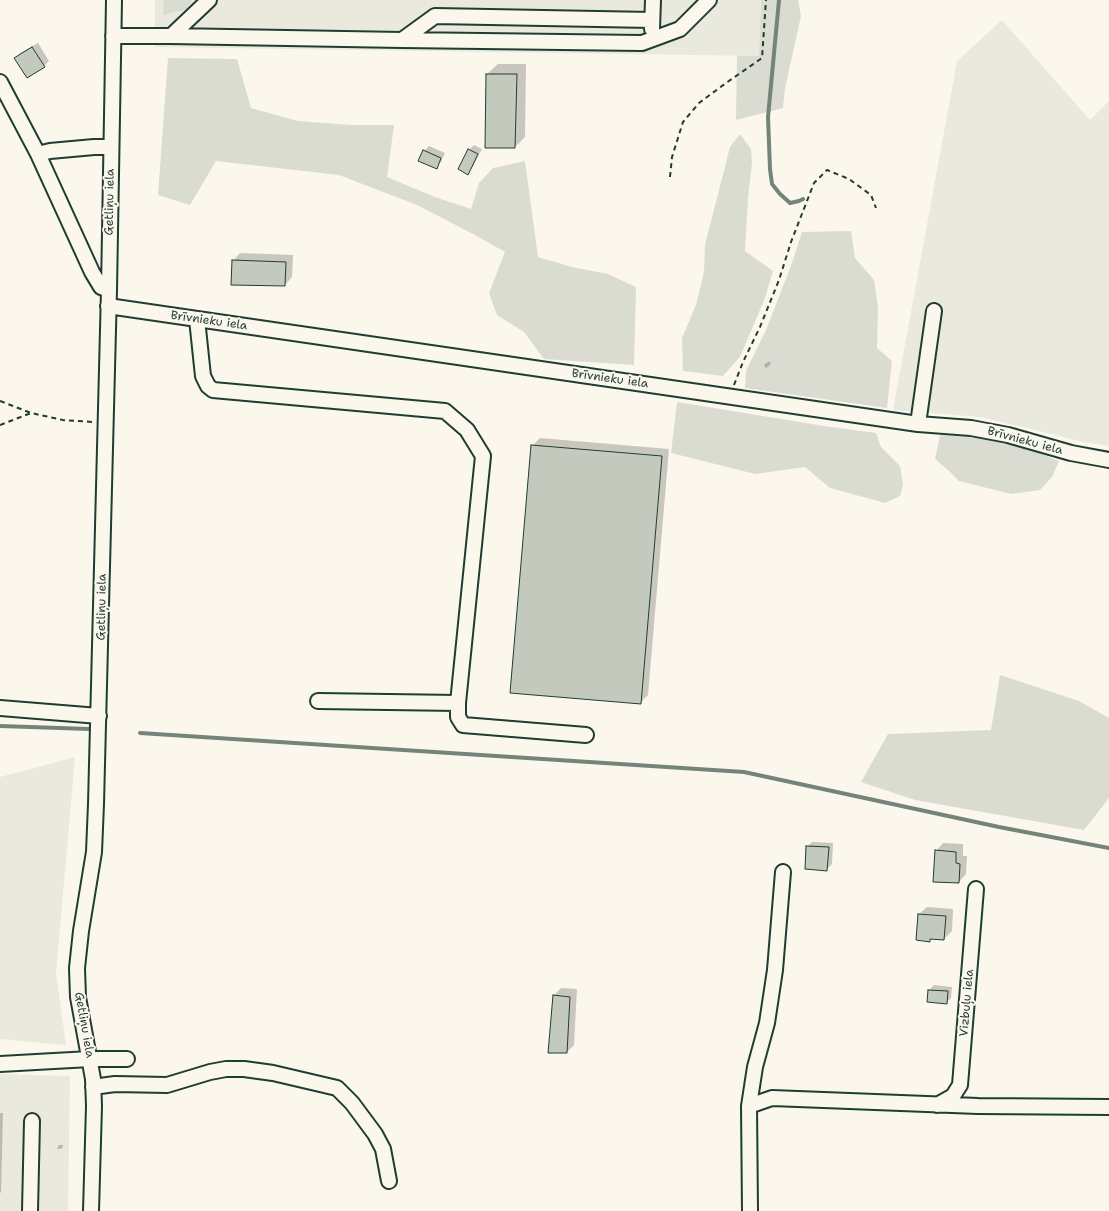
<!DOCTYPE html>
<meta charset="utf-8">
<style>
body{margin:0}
canvas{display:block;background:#fbf7ec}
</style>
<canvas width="1109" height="1211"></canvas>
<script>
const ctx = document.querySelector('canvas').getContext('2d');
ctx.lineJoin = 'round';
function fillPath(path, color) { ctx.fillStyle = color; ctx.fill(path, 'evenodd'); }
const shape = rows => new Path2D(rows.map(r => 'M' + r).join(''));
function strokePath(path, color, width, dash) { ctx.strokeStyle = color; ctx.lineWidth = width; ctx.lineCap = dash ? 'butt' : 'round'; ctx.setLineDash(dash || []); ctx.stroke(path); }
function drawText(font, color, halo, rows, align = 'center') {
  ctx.font = font + ' "Shantell Sans",sans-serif'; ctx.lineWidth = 4; ctx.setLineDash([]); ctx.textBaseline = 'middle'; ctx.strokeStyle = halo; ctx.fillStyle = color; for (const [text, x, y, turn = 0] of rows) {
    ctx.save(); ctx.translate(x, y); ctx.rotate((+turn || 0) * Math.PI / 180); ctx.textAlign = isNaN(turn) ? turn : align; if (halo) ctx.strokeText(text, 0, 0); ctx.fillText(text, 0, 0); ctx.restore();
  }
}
fillPath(shape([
 [155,0,761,0,759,56,155,47],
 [1002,20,1090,120,1109,101,1109,446,1084,442,980,417,893,410,957,61],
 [75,757,56,974,66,1045,0,1039,0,777],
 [0,1074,70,1076,68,1211,0,1211]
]), '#eae9de');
fillPath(shape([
 [164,0,192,0,188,9,163,15],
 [761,0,798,0,801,16,785,88,783,108,736,120,737,56,759,56],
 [168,58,237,59,251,108,298,121,351,125,394,125,387,177,435,197,471,209,479,183,493,168,525,161,538,257,572,267,608,274,636,287,634,365,544,359,524,332,497,315,489,293,505,252,473,234,417,205,339,175,216,161,190,205,158,195],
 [740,134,751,149,752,163,748,198,745,251,773,271,765,298,740,357,723,376,683,371,682,338,696,305,704,272,705,245,730,147],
 [851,231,855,258,874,280,878,307,877,348,892,361,887,408,745,388,746,371,766,330,791,266,802,232],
 [677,402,824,426,876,433,881,447,900,466,903,485,900,496,885,503,830,488,805,467,755,474,671,453],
 [940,435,982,438,1023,447,1059,461,1052,477,1040,490,1011,494,959,481,948,470,935,459],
 [1000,675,1079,701,1109,718,1109,798,1084,830,915,800,861,782,888,734,991,730]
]), '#dbdcd1');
fillPath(shape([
 [38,43,49,61,44,66,16,58,20,53],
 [498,64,526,64,525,137,515,147,487,74],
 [474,145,482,149,472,168,468,173,459,169,469,150],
 [429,146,445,153,441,162,436,167,424,151],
 [240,253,293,255,292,277,285,285,233,261],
 [768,362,771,362,770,365,766,368,764,365],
 [540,438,669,449,648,695,641,702,533,445],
 [812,842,833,843,832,864,827,869,808,846],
 [943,843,963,844,963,856,967,856,966,874,959,882,936,851],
 [927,907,953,909,952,931,944,939,932,938,930,940,919,914],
 [934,985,952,987,951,998,946,1003,929,990],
 [561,988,577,989,574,1045,567,1052,554,995],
 [0,1113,3,1113,1,1192,0,1193],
 [59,1145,63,1145,63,1147,61,1149,57,1149]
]), '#0003');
strokePath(shape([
 [779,0,768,117,770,169,772,184,780,194,790,203,799,201,803,199],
 [0,726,89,729],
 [140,733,744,772,999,827,1109,848]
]), '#74847b', 4);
const building = shape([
 [32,47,45,67,27,78,14,58,32,47],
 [486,74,517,74,515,148,485,148,486,74],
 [468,149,478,154,468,175,458,169,468,149],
 [423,150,441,158,437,169,418,161,423,150],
 [232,260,286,262,285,286,231,285,232,260],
 [531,445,662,456,641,704,510,693,531,445],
 [806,846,829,847,827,871,805,869,806,846],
 [935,850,956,852,956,863,960,864,959,883,933,882,935,850],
 [918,914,946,916,944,940,930,939,930,942,916,940,918,914],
 [928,990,948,991,947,1004,927,1002,928,990],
 [553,995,570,997,567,1053,548,1053,553,995]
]);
fillPath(building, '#c4c9be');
strokePath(building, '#1f3d34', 1);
const minor = shape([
 [652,29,653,0],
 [113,36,171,36,209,0],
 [171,36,402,40,642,43,680,29,709,0],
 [402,40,435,16,652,20],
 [0,82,38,154,92,272,101,287,109,290],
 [38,154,50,151,94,147,111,147],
 [108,306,918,424,971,428,1008,435,1071,453,1109,460],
 [197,319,203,376,208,386,213,390,445,411,467,430,483,456,458,703,318,701],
 [918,424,934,311],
 [458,703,458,717,463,725,586,735],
 [0,708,99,716],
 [0,1064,90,1059,127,1059],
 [93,1087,115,1084,167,1085,210,1072,226,1069,244,1069,273,1073,337,1088,352,1103,375,1134,383,1149,389,1181],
 [937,1105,953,1096,960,1085,976,889],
 [749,1106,755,1067,767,1023,775,970,783,872],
 [30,1211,32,1121],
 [91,1211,94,1106,93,1079,78,997,77,968,81,931,94,852,96,804,109,290,114,0],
 [750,1211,749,1106,772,1098,978,1106,1109,1107]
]);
strokePath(minor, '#1f3d34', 18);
strokePath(shape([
 [670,177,672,157,683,122,699,103,726,83,762,58,766,0],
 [734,385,743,362,760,327,779,280,791,242,814,183,827,170,849,179,871,195,876,208],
 [0,401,31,413,63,420,93,422],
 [0,425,31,413]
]), '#1f3d34', 2, [5, 4]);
strokePath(minor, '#fbf7ec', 14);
drawText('12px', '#1f3d34', '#fbf7ec', [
 ["Getliņu iela",110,202,-89],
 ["Brīvnieku iela",209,321,8],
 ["Brīvnieku iela",610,379,8],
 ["Brīvnieku iela",1025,441,15],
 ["Getliņu iela",102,607,-89],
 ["Vizbuļu iela",967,1003,-85],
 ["Getliņu iela",84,1025,80]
]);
</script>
